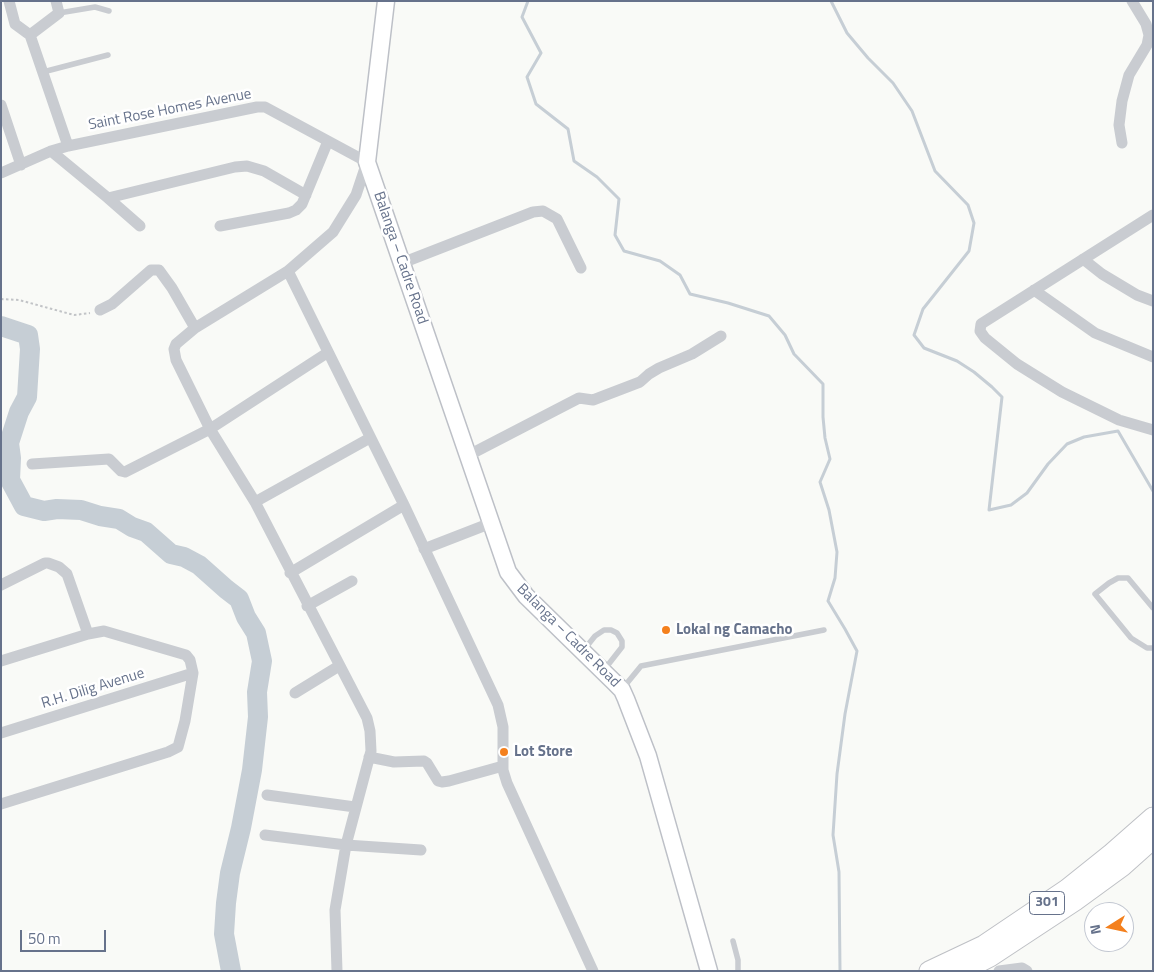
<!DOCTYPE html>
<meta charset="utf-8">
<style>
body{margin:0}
#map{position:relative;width:1154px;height:972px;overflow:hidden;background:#f9faf7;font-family:"Titillium Web",sans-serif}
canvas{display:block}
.frame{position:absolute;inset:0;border:2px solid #66728b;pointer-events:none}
.north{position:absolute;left:1084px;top:902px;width:50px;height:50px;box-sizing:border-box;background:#fff;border:1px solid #c2c7d1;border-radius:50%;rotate:260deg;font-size:14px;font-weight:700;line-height:20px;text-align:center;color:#66728b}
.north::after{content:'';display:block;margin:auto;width:18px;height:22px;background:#f4801d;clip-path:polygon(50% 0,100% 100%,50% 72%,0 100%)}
.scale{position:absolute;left:20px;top:930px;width:86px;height:22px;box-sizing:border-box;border:2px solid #66728b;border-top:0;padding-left:6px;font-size:15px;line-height:18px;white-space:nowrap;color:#66728b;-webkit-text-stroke:4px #fff;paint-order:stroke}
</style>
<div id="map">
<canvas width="1154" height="972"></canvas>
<div class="frame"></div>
<div class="north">N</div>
<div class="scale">50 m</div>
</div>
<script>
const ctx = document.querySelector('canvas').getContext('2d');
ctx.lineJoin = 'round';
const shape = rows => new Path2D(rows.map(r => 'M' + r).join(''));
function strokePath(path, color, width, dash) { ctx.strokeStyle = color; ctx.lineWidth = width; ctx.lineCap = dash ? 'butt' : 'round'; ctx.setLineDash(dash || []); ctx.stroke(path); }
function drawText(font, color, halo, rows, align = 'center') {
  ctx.font = font + ' "Titillium Web",sans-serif'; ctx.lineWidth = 5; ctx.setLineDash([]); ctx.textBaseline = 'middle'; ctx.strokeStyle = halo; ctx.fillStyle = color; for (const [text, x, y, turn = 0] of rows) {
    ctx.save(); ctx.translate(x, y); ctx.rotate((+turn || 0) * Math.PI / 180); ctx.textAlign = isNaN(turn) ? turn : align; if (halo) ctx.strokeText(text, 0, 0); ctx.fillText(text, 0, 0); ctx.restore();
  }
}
strokePath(shape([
 [528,1,522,17,541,53,527,77,536,104,568,129,574,161,597,177,619,199,615,235,624,251,660,261,680,275,690,294,728,303,769,316,785,335,794,354,823,384,823,417,825,438,830,459,820,482,829,510,837,552,835,578,828,601,845,629,857,651,845,714,837,774,833,835,839,872,840,971],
 [831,1,847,33,868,58,893,83,912,111,935,171,968,205,974,223,969,251,923,309,914,335,924,348,957,361,974,372,992,387,1002,397,989,510,1011,505,1027,493,1048,464,1067,444,1084,437,1118,431,1153,491]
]), '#c6ced5', 3);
strokePath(shape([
 [1,326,28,335,30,349,27,397,19,412,9,443,11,458,10,480,24,506,44,511,57,509,81,510,100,516,119,519,132,527,146,532,171,554,184,557,199,565,226,589,239,599,246,617,256,633,262,661,257,692,258,717,252,770,241,828,230,873,226,903,224,934,231,971]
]), '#c6ced5', 20);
const secondary = shape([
 [386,1,367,162,508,572,526,596,614,682,622,690,626,699,648,756,709,971]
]);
const primary = shape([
 [929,971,984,945,1067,889,1112,853,1153,817],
 [963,971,990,957,1075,901,1123,866,1153,839]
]);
strokePath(secondary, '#bdc0c7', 19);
strokePath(primary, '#bec0c5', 21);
strokePath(shape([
 [1,299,19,300,74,315,90,313]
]), '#c2c4c7', 2, [2.5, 2.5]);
strokePath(shape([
 [59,13,95,7,109,11],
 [43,72,108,55],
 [1153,608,1128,578,1118,578,1109,583,1095,594,1131,638,1147,648,1153,648],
 [583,651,595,636,604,630,611,630,617,633,622,641,622,647,604,670],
 [623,688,641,666,824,630],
 [733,941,738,960,738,971]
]), '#c9ccd1', 5.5);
strokePath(shape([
 [9,1,15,24,30,35,68,146],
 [30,35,59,13,56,1],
 [1,105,21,165],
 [1122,143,1119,125,1122,101,1129,75,1147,45,1149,35,1146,24,1132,1],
 [51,151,108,198,235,167,247,166,264,171,306,195],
 [1,173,51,151,68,146,257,107,265,107,367,162,356,195,333,232,288,271,404,505,498,705,503,727,503,770,507,783,593,971],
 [108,198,140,226],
 [1153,215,981,324,980,331,985,338,1017,364,1062,392,1119,420,1153,430],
 [220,226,289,213,296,210,302,204,328,141],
 [1083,259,1102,274,1137,295,1153,301],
 [402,263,533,212,543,211,557,219,581,268],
 [1034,290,1095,333,1153,357],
 [100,310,112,304,151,270,159,270,172,288,195,328],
 [327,353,210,429,255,502,367,718,370,731,371,751,346,845,335,910,337,971],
 [469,455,579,398,593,400,640,382,649,374,659,368,692,354,721,336],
 [32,464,109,459,121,471,125,472,210,429,176,360,174,349,176,344,195,328,288,271],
 [255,502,370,438],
 [424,549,491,523],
 [290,573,404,505],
 [1,585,45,563,48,563,59,567,67,574,88,634],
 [307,606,352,581],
 [1,661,88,634,104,631,186,655,190,660,193,673,185,721,178,747,168,752,1,804],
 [295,693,339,666],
 [1,733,193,673],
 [369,757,394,762,424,761,427,763,438,781,442,782,449,781,503,766],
 [267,795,355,807],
 [265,835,346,845,421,850],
 [999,971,1022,968,1027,971]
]), '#c9ccd1', 11);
strokePath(secondary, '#fff', 16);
strokePath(primary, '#fff', 19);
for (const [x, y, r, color] of [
 [666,630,5,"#f4801d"],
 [504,752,5,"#f4801d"]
]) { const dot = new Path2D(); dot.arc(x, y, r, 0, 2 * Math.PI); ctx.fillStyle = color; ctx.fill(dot); strokePath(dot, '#fff', 2); }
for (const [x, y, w] of [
 [1047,903,35]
]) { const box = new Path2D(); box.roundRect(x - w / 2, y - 11.5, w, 23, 4); ctx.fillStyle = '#fff'; ctx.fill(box); strokePath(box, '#66728b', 1); }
drawText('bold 14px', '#66728b', null, [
 ["301",1047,903]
]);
drawText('15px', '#66728b', '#fff', [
 ["Saint Rose Homes Avenue",170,110,-11],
 ["Balanga – Cadre Road",400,258,71],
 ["Balanga – Cadre Road",568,636,45],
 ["R.H. Dilig Avenue",93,689,-17]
]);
drawText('bold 15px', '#66728b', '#fff', [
 ["Lokal ng Camacho",676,630],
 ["Lot Store",514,752]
], 'left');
</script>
